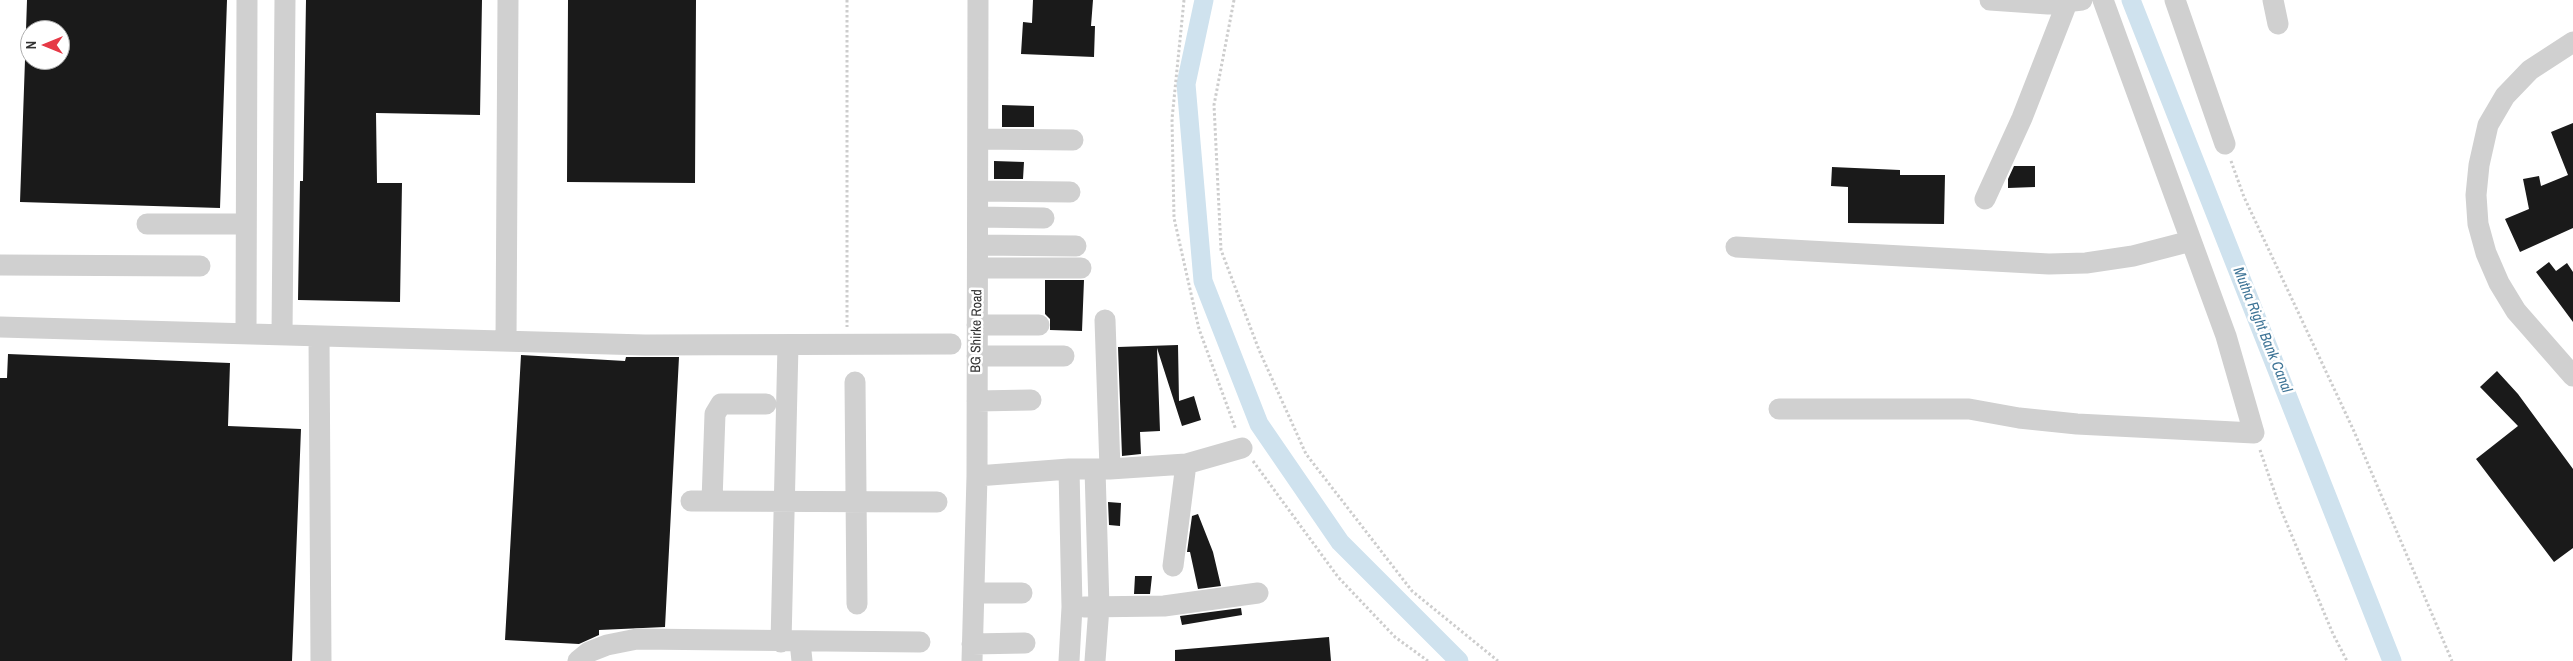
<!DOCTYPE html>
<style>
body{margin:0}
#map{position:relative;width:2573px;height:661px;overflow:hidden;background:#fff;font-family:"Archivo Narrow",sans-serif}
canvas{display:block}
.north{position:absolute;left:20px;top:20px;width:50px;height:50px;box-sizing:border-box;background:#fff;border:1px solid #adadad;border-radius:50%;rotate:270deg;font-size:14px;font-weight:700;line-height:20px;text-align:center;color:#333}
.north::after{content:'';display:block;margin:auto;width:18px;height:22px;background:#e63946;clip-path:polygon(50% 0,100% 100%,50% 72%,0 100%)}
</style>
<div id="map">
<canvas width="2573" height="661"></canvas>
<div class="north">N</div>
</div>
<script>
const ctx = document.querySelector('canvas').getContext('2d');
ctx.lineJoin = 'round';
const shape = rows => new Path2D(rows.map(r => 'M' + r).join(''));
function strokePath(path, color, width, dash) { ctx.strokeStyle = color; ctx.lineWidth = width; ctx.lineCap = dash ? 'butt' : 'round'; ctx.setLineDash(dash || []); ctx.stroke(path); }
function fillPath(path, color) { ctx.fillStyle = color; ctx.fill(path, 'evenodd'); }
function drawText(font, color, halo, rows, align = 'center') {
  ctx.font = font + ' "Archivo Narrow",sans-serif'; ctx.lineWidth = 5; ctx.setLineDash([]); ctx.textBaseline = 'middle'; ctx.strokeStyle = halo; ctx.fillStyle = color; for (const [text, x, y, turn = 0] of rows) {
    ctx.save(); ctx.translate(x, y); ctx.rotate((+turn || 0) * Math.PI / 180); ctx.textAlign = isNaN(turn) ? turn : align; if (halo) ctx.strokeText(text, 0, 0); ctx.fillText(text, 0, 0); ctx.restore();
  }
}
strokePath(shape([
 [1204,0,1186,84,1203,281,1259,424,1340,542,1459,661],
 [2131,0,2392,661]
]), '#cfe2ee', 19);
fillPath(shape([
 [27,0,227,0,220,208,20,202,25,60,60,60,60,30,26,30],
 [306,0,482,0,480,115,376,113,377,183,402,183,400,302,298,300,300,181,303,181],
 [568,0,696,0,695,183,567,182],
 [1033,0,1093,0,1091,26,1095,26,1094,57,1021,54,1023,22,1032,23],
 [1002,105,1034,106,1034,127,1002,127],
 [2573,123,2573,228,2520,252,2505,219,2529,209,2523,179,2539,176,2541,186,2568,175,2551,132],
 [994,161,1024,162,1023,179,994,179],
 [2014,166,2035,166,2035,187,2008,188,2008,179],
 [1832,167,1900,170,1900,175,1945,175,1944,224,1848,223,1848,187,1831,186],
 [2549,262,2556,271,2567,263,2573,272,2573,322,2536,272],
 [1045,280,1084,280,1082,331,1050,330,1050,319,1045,314],
 [1178,345,1179,401,1194,396,1201,420,1182,426,1157,348,1160,431,1140,432,1141,454,1122,456,1118,347],
 [8,354,230,363,228,426,301,429,292,661,0,661,0,378,7,378],
 [521,355,625,361,626,357,679,357,665,627,599,630,599,635,579,644,505,640],
 [2497,371,2518,394,2573,469,2573,548,2554,562,2476,459,2518,426,2480,387],
 [1108,502,1121,503,1120,526,1109,525],
 [1198,514,1213,552,1221,586,1198,589,1190,552,1187,552,1192,516],
 [1135,576,1152,576,1150,594,1134,594],
 [1241,608,1242,615,1182,625,1180,616],
 [1329,637,1331,661,1175,661,1175,650]
]), '#1a1a1a');
strokePath(shape([
 [847,0,847,327],
 [1184,0,1172,119,1174,218,1199,329,1236,430],
 [1234,0,1214,105,1221,250,1259,350,1306,454,1412,591,1498,661],
 [2231,161,2244,197,2353,429,2452,661],
 [2260,450,2279,505,2333,634,2347,661],
 [1253,461,1338,577,1395,637,1428,661]
]), '#cdcdcd', 3, [2.5, 2.5]);
strokePath(shape([
 [1990,0,2048,4,2082,0],
 [2175,0,2225,144],
 [2273,0,2278,24],
 [2573,42,2530,70,2505,96,2488,125,2479,165,2476,195,2478,224,2486,253,2499,283,2516,311,2573,376],
 [978,139,1073,140],
 [978,191,1070,192],
 [1985,199,2022,118,2067,3],
 [978,217,1044,218],
 [147,224,246,224],
 [978,245,1076,246],
 [1736,247,2049,264,2086,263,2133,256,2191,241],
 [0,265,200,266],
 [978,268,1081,268],
 [1105,320,1110,469],
 [977,325,1039,325],
 [0,327,645,345,951,344],
 [246,334,247,0],
 [282,335,285,0],
 [319,336,321,661],
 [506,341,508,0],
 [977,356,1064,356],
 [855,382,857,604],
 [977,401,1031,400],
 [1779,409,1969,409,2019,418,2077,424,2254,433,2226,336,2103,0],
 [1095,469,1099,607,1095,661],
 [977,476,1069,469,1110,469,1186,464],
 [691,501,937,502],
 [712,501,715,414,721,404,766,404],
 [1173,566,1186,464,1242,448],
 [974,593,1022,593],
 [1084,607,1164,606,1258,593],
 [781,642,788,345],
 [800,642,802,661],
 [972,644,1025,643],
 [578,661,589,652,607,645,637,639,920,642],
 [972,661,977,476,978,0],
 [1069,661,1072,607,1069,469]
]), '#d0d0d0', 21);
drawText('14px', '#333', '#fff', [
 ["BG Shirke Road",977,331,-89]
]);
drawText('italic 15px', '#3f7597', '#fff', [
 ["Mutha Right Bank Canal",2262,330,68]
]);
</script>
